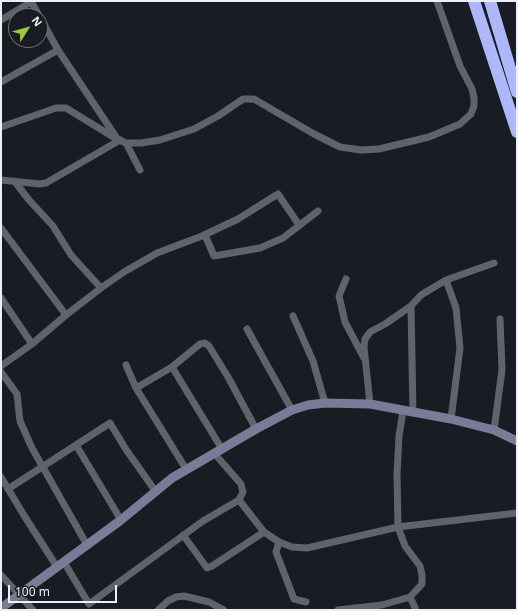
<!DOCTYPE html>
<style>
body{margin:0}
#map{position:relative;width:518px;height:611px;overflow:hidden;background:#1a1c23;font-family:"Noto Sans",sans-serif}
canvas{display:block}
.frame{position:absolute;inset:0;border:2px solid #eeeff4;pointer-events:none}
.north{position:absolute;left:8px;top:8px;width:40px;height:40px;box-sizing:border-box;background:#1a1c23;border:1px solid #6f7077;border-radius:50%;rotate:53deg;font-size:11px;font-weight:700;line-height:16px;text-align:center;color:#eeeff4}
.north::after{content:'';display:block;margin:auto;width:14px;height:18px;background:#98cb37;clip-path:polygon(50% 0,100% 100%,50% 72%,0 100%)}
.scale{position:absolute;left:8px;top:585px;width:109px;height:18px;box-sizing:border-box;border:2px solid #eeeff4;border-top:0;padding-left:5px;font-size:12px;line-height:14px;white-space:nowrap;color:#eeeff4;-webkit-text-stroke:3px #1a1c23;paint-order:stroke}
</style>
<div id="map">
<canvas width="518" height="611"></canvas>
<div class="frame"></div>
<div class="north">N</div>
<div class="scale">100 m</div>
</div>
<script>
const ctx = document.querySelector('canvas').getContext('2d');
ctx.lineJoin = 'round';
const shape = rows => new Path2D(rows.map(r => 'M' + r).join(''));
function strokePath(path, color, width, dash) { ctx.strokeStyle = color; ctx.lineWidth = width; ctx.lineCap = dash ? 'butt' : 'round'; ctx.setLineDash(dash || []); ctx.stroke(path); }
strokePath(shape([
 [31,1,39,16],
 [40,17,58,50,116,137],
 [1,20,31,2],
 [1,82,58,50],
 [1,127,56,108,66,108,115,138,126,143,141,143,160,140,194,129,218,116,243,99,254,99,314,134,340,147,361,150,379,149,429,137,460,124,471,114,474,106,474,98,472,89,460,66,437,1],
 [126,143,140,170],
 [1,180,40,184,46,183,120,140],
 [15,182,29,200,53,226,71,255,101,288],
 [1,228,66,315],
 [205,235,214,256,260,248,283,238,318,211],
 [346,279,339,296,345,322,364,358],
 [446,280,456,308,460,348,451,419],
 [1,298,32,344],
 [411,306,413,413],
 [293,316,313,361,325,403],
 [247,329,292,410],
 [126,365,136,388,186,469],
 [1,366,32,344,66,315,101,288,124,272,157,253,202,236,238,219,278,194,299,225],
 [172,367,222,449],
 [1,372,17,394,20,421,32,448,87,545],
 [136,388,172,367,200,344,205,343,209,346,228,377,256,429],
 [370,404,364,347,365,339,370,332,385,324,411,306,421,295,446,280,494,263],
 [494,430,502,370,500,319],
 [76,445,121,520],
 [1,477,25,517,57,567],
 [8,489,110,423,125,448,156,492],
 [239,500,264,532,279,542,292,547,307,548,398,527,517,513],
 [183,535,207,568,212,566,264,532],
 [279,542,276,552,294,599,306,602],
 [64,562,89,604,203,521,239,500,243,492,241,484,214,453],
 [1,575,33,610],
 [410,597,416,610],
 [158,610,168,601,176,597,184,596,209,602,224,610],
 [338,610,382,605,410,597,422,584,422,575,420,566,405,546,398,527,397,474,399,436,403,411]
]), '#61636c', 7);
strokePath(shape([
 [1,608,121,520,172,478,256,429,292,410,308,405,325,403,370,404,451,419,494,430,517,441]
]), '#787c97', 9);
strokePath(shape([
 [474,1,517,132],
 [490,1,517,92]
]), '#adb8fa', 12);
</script>
